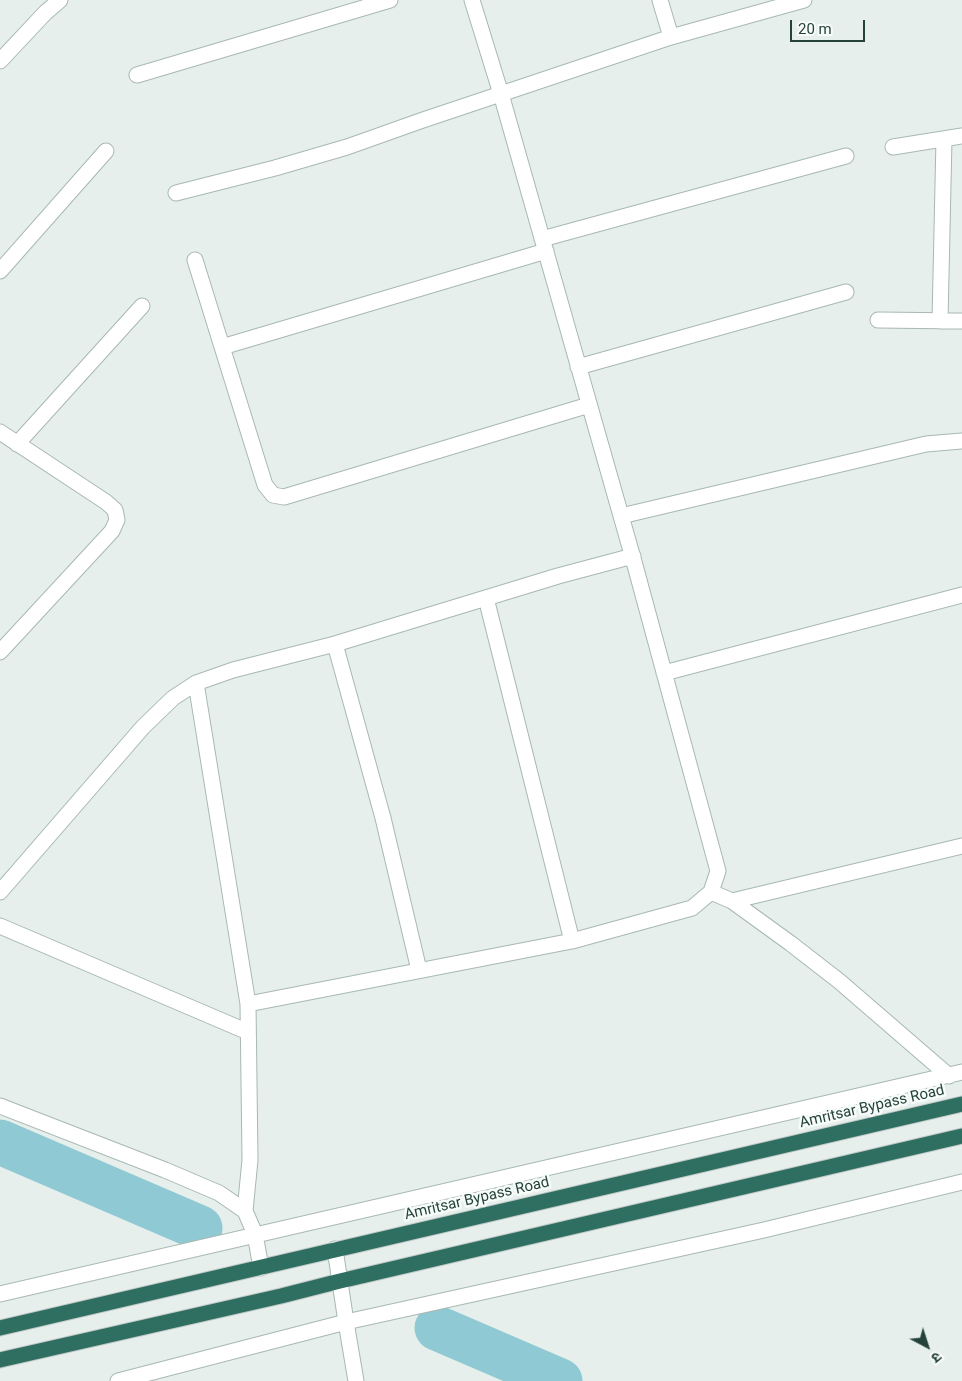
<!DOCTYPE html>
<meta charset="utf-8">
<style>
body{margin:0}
#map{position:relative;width:962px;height:1381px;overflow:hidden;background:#e6efeb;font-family:Roboto,"Noto Sans Devanagari",sans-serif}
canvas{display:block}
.north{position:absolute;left:902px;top:1321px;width:50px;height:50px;-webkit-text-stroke:4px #f7fbf9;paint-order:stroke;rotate:140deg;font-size:14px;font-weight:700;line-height:20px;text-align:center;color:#24423a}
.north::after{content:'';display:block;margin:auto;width:18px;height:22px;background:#24423a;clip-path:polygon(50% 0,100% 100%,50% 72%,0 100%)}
.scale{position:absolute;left:790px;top:20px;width:75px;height:22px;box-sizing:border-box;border:2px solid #24423a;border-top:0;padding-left:6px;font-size:15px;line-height:18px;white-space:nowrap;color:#24423a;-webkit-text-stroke:4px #f7fbf9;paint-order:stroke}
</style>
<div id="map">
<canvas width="962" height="1381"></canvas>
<div class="north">उ</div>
<div class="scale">20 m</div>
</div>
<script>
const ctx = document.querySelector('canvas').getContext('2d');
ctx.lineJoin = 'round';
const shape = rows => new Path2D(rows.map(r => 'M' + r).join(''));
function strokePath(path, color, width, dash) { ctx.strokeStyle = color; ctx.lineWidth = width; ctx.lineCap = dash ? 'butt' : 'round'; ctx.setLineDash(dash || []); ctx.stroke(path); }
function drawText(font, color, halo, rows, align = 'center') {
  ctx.font = font + ' Roboto,sans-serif'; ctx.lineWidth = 5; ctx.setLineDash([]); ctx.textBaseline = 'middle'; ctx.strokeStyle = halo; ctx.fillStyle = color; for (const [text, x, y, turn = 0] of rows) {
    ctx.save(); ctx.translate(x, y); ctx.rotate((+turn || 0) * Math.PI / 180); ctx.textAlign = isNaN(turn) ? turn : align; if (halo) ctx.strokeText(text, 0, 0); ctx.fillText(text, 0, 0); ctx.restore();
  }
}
strokePath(shape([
 [0,1142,200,1228],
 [437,1328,560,1381]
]), '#8ec9d4', 45);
const minor = shape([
 [660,0,671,37],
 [0,61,45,13,60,0],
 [137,75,390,0],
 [893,147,962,136],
 [176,193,275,168,347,147,423,120,671,37,804,0],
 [542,239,846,156],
 [195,260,265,485,273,495,284,497,589,405],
 [0,271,106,151],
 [878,320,962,321],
 [940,321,944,139],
 [222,347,546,251],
 [578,367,846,292],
 [0,432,106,502,115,510,117,520,112,531,0,652],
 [17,444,142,306],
 [621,516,926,444,962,441],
 [486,598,572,941],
 [335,644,383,818,419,970],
 [664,673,962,595],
 [196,683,248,1004],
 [0,892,143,727,173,698,196,683,233,670,335,644,558,576,633,556,633,558],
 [711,892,732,901,790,943,839,981,949,1076],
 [732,901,962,846],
 [0,926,248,1032],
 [0,1106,165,1170,219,1193,245,1211,255,1234,261,1268],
 [245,1211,250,1160,248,1004,572,941,692,908,711,892,718,871,633,558,501,94,472,0],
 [335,1249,346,1322,356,1381],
 [0,1294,962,1072],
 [118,1381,346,1322,764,1230,962,1182]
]);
const highway = shape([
 [0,1328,962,1104],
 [0,1360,281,1296,340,1281,962,1136]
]);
strokePath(minor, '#a8b8b2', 17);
strokePath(highway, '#c2cac8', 17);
strokePath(minor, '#fff', 15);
strokePath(highway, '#2f6f62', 15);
drawText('15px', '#24423a', '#f7fbf9', [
 ["Amritsar Bypass Road",872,1107,-13],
 ["Amritsar Bypass Road",477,1199,-13]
]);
</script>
